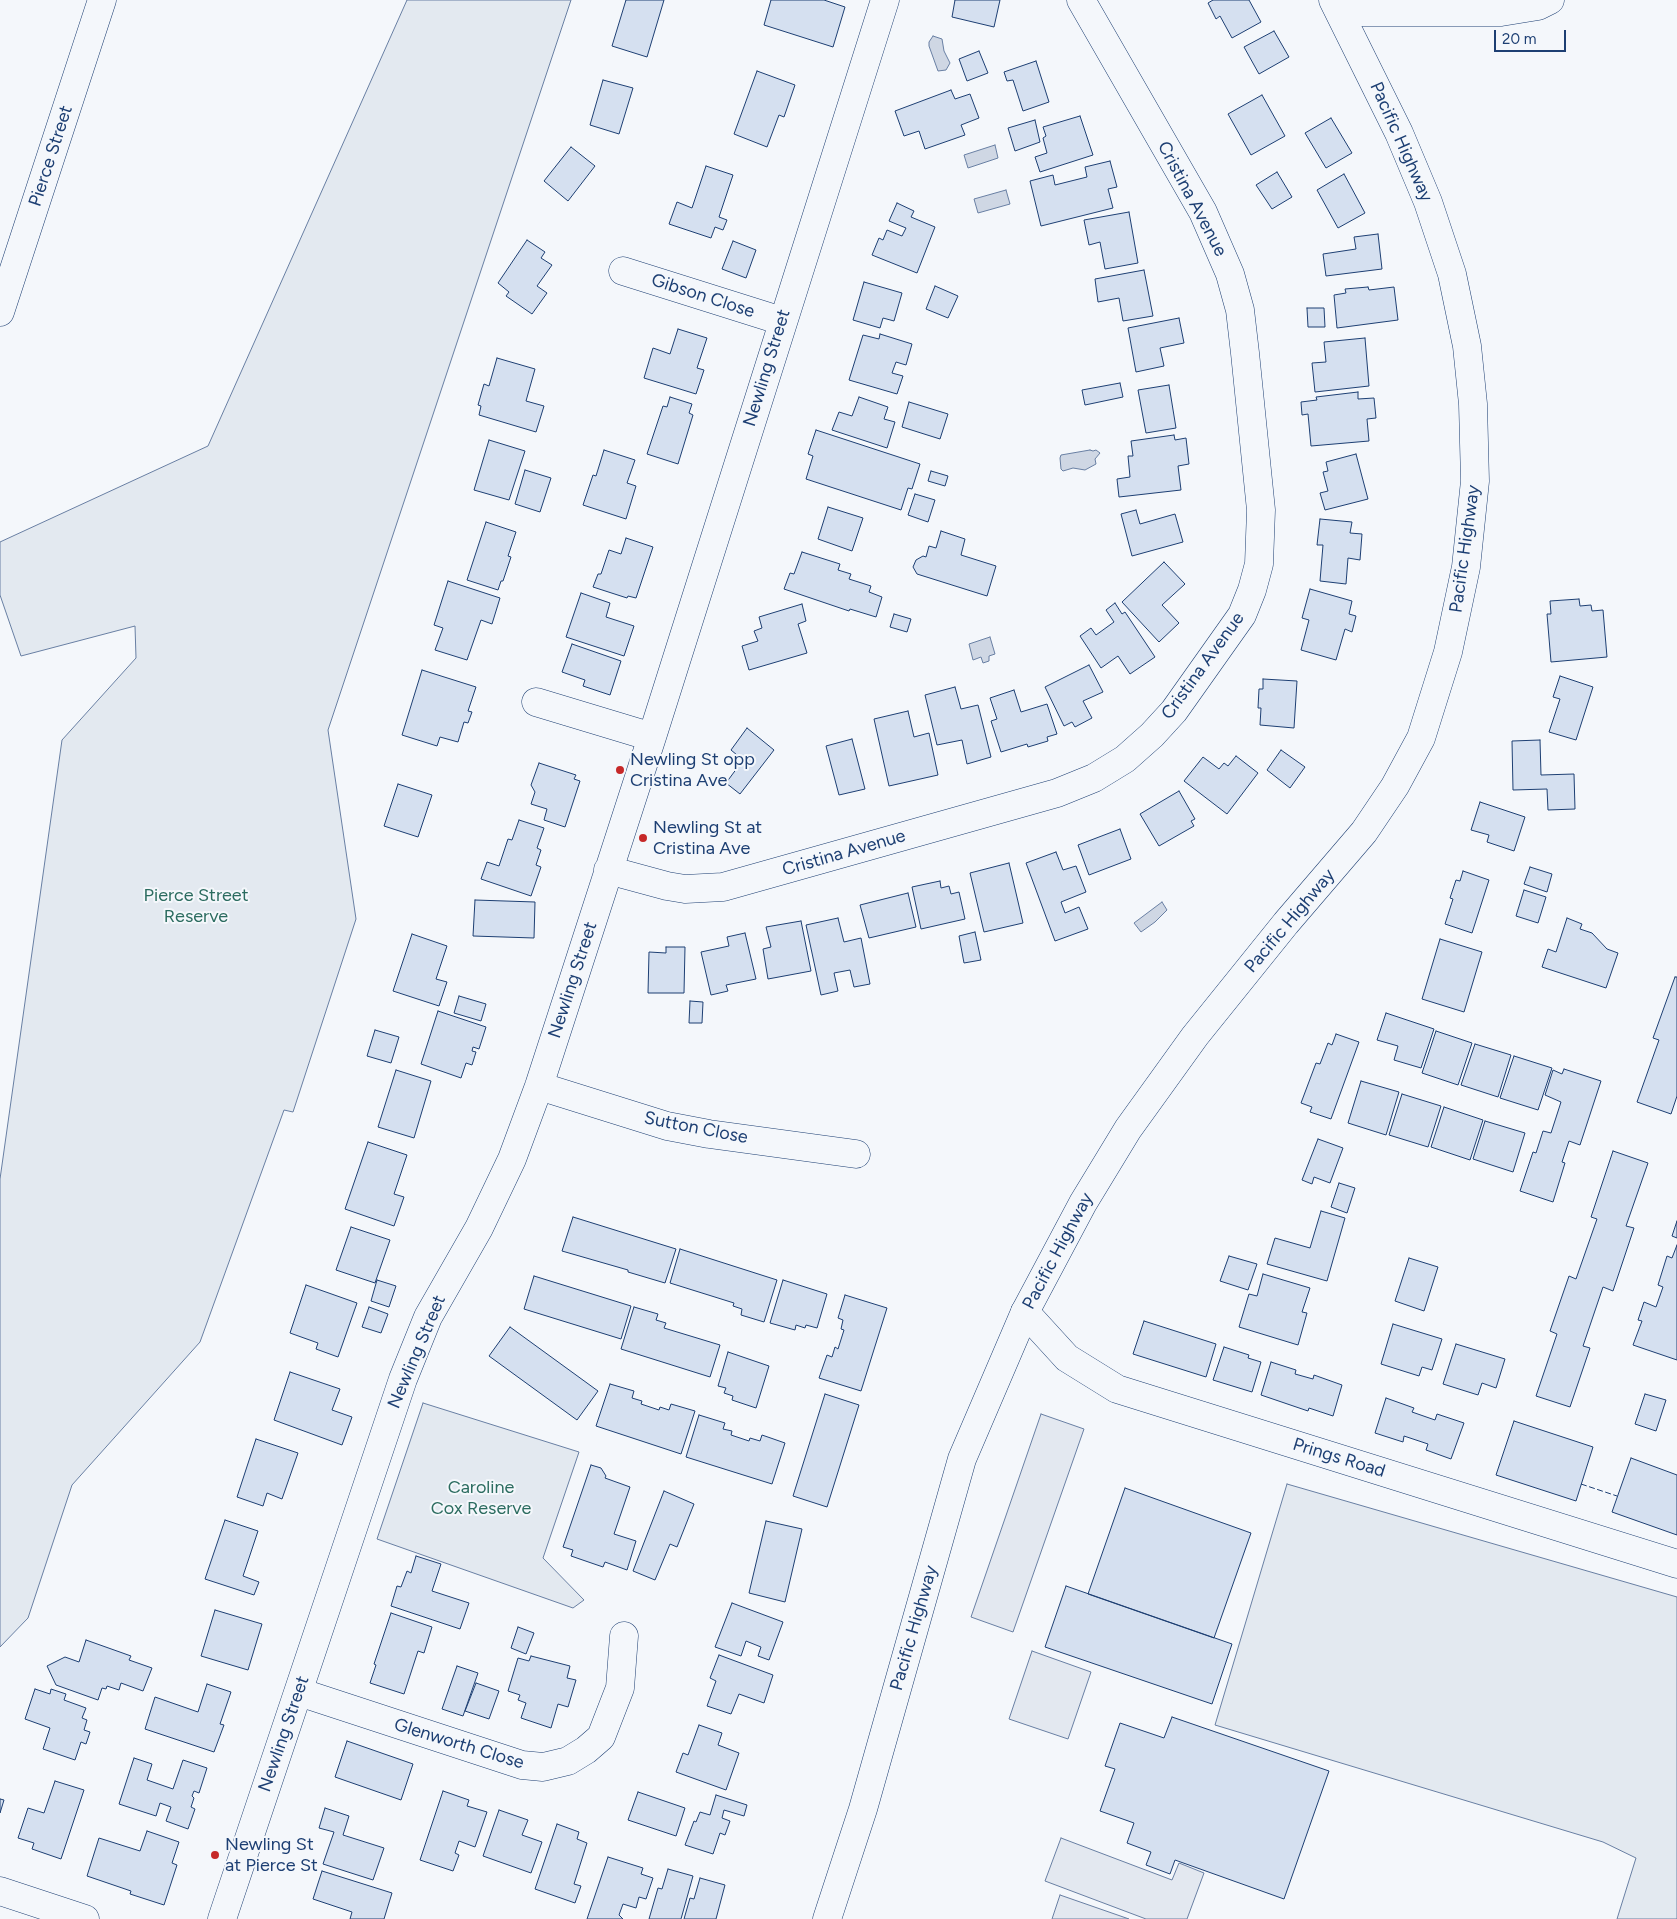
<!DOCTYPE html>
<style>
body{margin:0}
#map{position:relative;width:1677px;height:1919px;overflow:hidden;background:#f4f7fb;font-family:Figtree,sans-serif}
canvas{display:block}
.scale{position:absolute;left:1494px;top:30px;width:72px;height:22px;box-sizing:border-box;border:2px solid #1d3f73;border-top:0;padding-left:6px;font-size:15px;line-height:18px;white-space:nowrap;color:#1d3f73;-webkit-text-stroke:4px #f4f7fb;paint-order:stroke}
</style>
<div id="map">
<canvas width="1677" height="1919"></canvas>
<div class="scale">20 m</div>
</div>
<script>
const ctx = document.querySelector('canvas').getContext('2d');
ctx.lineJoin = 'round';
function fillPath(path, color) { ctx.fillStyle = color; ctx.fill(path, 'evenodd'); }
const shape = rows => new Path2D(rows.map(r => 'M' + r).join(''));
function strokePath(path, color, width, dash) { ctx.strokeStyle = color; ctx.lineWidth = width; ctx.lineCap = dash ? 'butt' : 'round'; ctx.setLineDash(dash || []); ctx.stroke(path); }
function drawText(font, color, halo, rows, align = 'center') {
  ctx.font = font + ' Figtree,sans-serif'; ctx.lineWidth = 4; ctx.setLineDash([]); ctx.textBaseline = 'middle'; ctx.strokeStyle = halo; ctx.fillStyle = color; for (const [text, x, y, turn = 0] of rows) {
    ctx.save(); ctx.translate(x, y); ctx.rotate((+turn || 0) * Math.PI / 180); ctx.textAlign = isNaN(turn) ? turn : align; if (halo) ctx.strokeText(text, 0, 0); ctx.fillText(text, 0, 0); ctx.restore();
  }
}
const green = shape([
 [407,0,571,0,328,730,356,919,293,1112,284,1110,200,1342,72,1485,28,1618,0,1647,0,1179,62,740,136,658,135,626,21,656,0,595,0,542,208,446,407,0],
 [423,1403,579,1452,543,1558,584,1600,573,1608,377,1539,423,1403],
 [1287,1484,1677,1597,1677,1919,1617,1919,1636,1858,1603,1842,1215,1725,1287,1484]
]);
fillPath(green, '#e3e9f0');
strokePath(green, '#687fa3', 1);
const parking = shape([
 [1041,1414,1084,1429,1013,1632,971,1617,1041,1414],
 [1032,1651,1091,1672,1068,1739,1009,1719,1032,1651],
 [1061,1838,1172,1880,1179,1863,1204,1873,1187,1919,1146,1919,1045,1881,1061,1838],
 [1060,1895,1129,1919,1052,1919,1060,1895]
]);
fillPath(parking, '#e3e8f0');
strokePath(parking, '#687fa3', 1);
const water = shape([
 [933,36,942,39,944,51,950,63,946,70,938,71,929,46,929,42,933,36],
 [995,145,998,158,968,168,964,155,995,145],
 [1006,190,1010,204,978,213,974,199,1006,190],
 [1090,450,1093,451,1096,450,1100,453,1095,459,1096,464,1085,470,1073,468,1063,471,1061,469,1060,458,1061,455,1090,450],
 [990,637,995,654,989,656,989,661,983,663,981,657,973,660,969,644,990,637],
 [1162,902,1167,910,1155,922,1141,932,1134,923,1162,902]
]);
fillPath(water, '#cfd7e4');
strokePath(water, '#687fa3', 1);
const building = shape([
 [626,0,664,0,647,57,612,46,626,0],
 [771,0,824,0,845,7,833,47,764,25,771,0],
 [955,0,1000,0,994,27,952,17,955,0],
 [1213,0,1249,0,1261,22,1232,38,1220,16,1216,19,1208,3,1213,0],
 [1274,31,1289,57,1259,74,1244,47,1274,31],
 [979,51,988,73,967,81,959,59,979,51],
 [1036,61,1049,102,1023,111,1013,80,1007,81,1004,72,1036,61],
 [757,71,795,85,784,117,779,115,767,147,734,134,757,71],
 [603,80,633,88,619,134,590,125,603,80],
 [951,90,955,99,970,94,979,118,961,125,965,135,925,149,919,131,904,136,895,111,951,90],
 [1262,95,1285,136,1251,155,1228,114,1262,95],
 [1080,116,1093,155,1040,172,1035,157,1047,153,1043,138,1046,136,1043,127,1080,116],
 [1331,118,1352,153,1326,168,1305,133,1331,118],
 [1035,120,1040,142,1015,151,1008,128,1035,120],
 [571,147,595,166,568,201,544,181,571,147],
 [1110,161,1117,187,1108,189,1113,208,1041,226,1030,181,1053,175,1055,185,1087,177,1085,167,1110,161],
 [706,166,733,175,719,217,727,220,723,230,715,227,711,238,669,224,677,202,692,208,706,166],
 [1277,172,1292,197,1272,209,1256,185,1277,172],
 [1344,174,1365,213,1338,228,1317,190,1344,174],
 [897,203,914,211,911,217,935,227,917,273,872,255,879,238,883,240,887,230,902,236,906,228,889,221,897,203],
 [1129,212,1138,263,1105,269,1100,242,1089,245,1084,220,1129,212],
 [1378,234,1382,269,1326,276,1323,254,1356,249,1354,237,1378,234],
 [527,240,545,252,541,258,552,265,537,286,547,293,532,314,506,296,509,292,498,283,527,240],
 [733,241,756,250,746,278,722,269,733,241],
 [1144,270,1153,316,1123,321,1119,298,1098,302,1095,279,1144,270],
 [864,282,902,293,894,321,883,318,880,328,853,320,864,282],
 [935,286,958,296,948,318,926,309,935,286],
 [1368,287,1369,290,1394,287,1398,320,1337,328,1334,295,1346,293,1345,289,1368,287],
 [1307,308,1324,308,1325,327,1308,327,1307,308],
 [1179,318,1184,343,1160,348,1164,366,1136,372,1128,328,1179,318],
 [678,329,707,338,697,368,704,370,696,394,644,378,653,348,670,354,678,329],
 [880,334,912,344,906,365,896,362,892,373,903,376,897,394,849,380,863,335,879,339,880,334],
 [1365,338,1369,386,1315,392,1312,363,1326,362,1324,342,1365,338],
 [497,358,535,369,526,401,544,406,536,432,479,415,481,406,478,405,484,384,489,386,497,358],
 [1120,383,1123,397,1085,405,1082,390,1120,383],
 [1169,385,1176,428,1146,433,1138,390,1169,385],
 [1358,392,1358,399,1374,398,1376,418,1367,419,1369,441,1311,446,1308,414,1302,415,1301,402,1317,400,1316,397,1358,392],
 [670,397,692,404,689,413,693,415,678,464,647,454,663,406,667,407,670,397],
 [859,397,888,407,884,419,895,422,887,448,832,430,839,412,852,416,859,397],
 [909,402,948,414,940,439,902,427,909,402],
 [816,430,920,464,912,489,908,488,901,510,806,479,813,456,808,454,816,430],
 [1174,435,1175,440,1186,438,1189,464,1178,466,1181,490,1119,497,1117,479,1130,477,1128,456,1133,456,1131,441,1174,435],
 [489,440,525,451,509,500,474,490,489,440],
 [604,450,635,460,627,483,636,486,626,519,583,505,593,475,596,476,604,450],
 [1356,454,1368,499,1325,510,1320,493,1328,491,1323,472,1328,471,1326,462,1356,454],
 [525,470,551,478,540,512,515,504,525,470],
 [931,471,948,476,945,486,928,481,931,471],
 [915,494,935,500,928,522,908,515,915,494],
 [828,507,863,518,852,551,818,539,828,507],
 [1136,510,1140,524,1175,514,1183,542,1132,556,1121,514,1136,510],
 [1320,519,1352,522,1350,533,1362,534,1360,560,1348,558,1346,584,1320,581,1323,545,1317,545,1320,519],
 [486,522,516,532,508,556,511,557,503,581,501,581,498,590,467,580,486,522],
 [941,531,965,539,961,555,996,566,987,596,917,574,913,567,916,560,923,556,926,557,929,546,936,548,941,531],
 [626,538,653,547,636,598,628,596,627,598,593,587,598,574,601,574,609,550,621,554,626,538],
 [802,552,840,564,838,570,851,574,849,579,871,586,869,592,882,597,876,617,850,609,849,611,784,589,790,573,794,574,802,552],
 [1164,562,1185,584,1162,605,1179,623,1159,642,1122,602,1164,562],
 [448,581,500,598,492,624,481,620,467,660,435,650,443,628,434,625,448,581],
 [1310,589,1352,601,1349,614,1356,616,1352,632,1345,629,1336,660,1301,650,1309,620,1302,618,1310,589],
 [581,593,610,603,606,617,634,626,624,656,566,637,581,593],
 [1579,599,1580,606,1591,605,1592,611,1603,610,1607,657,1551,662,1547,614,1551,614,1550,601,1579,599],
 [1115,603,1122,614,1125,612,1155,657,1130,674,1118,656,1101,668,1080,636,1091,628,1096,635,1114,622,1106,610,1115,603],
 [802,604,806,621,798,624,807,653,749,670,742,646,758,641,754,631,762,628,759,617,802,604],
 [894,614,911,619,907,632,890,627,894,614],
 [572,644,621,661,610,695,583,686,585,680,562,672,572,644],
 [1089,665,1103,692,1083,701,1092,718,1075,727,1072,722,1064,726,1045,687,1089,665],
 [422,670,476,687,468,711,472,712,468,723,464,722,458,742,440,737,437,746,402,735,422,670],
 [1560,676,1593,687,1576,740,1549,732,1560,699,1553,697,1560,676],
 [1263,679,1297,681,1294,728,1260,725,1261,708,1258,708,1259,689,1263,689,1263,679],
 [955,687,961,709,978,705,991,757,967,764,962,740,937,745,925,695,955,687],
 [1014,690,1021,712,1047,704,1057,734,1047,737,1048,741,1028,747,1027,744,1001,752,991,721,997,719,990,698,1014,690],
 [908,711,914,737,929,733,938,775,889,786,874,719,908,711],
 [747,728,774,750,740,794,726,783,743,760,731,750,747,728],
 [852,739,865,789,839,795,826,746,852,739],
 [1540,740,1541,775,1574,774,1575,809,1548,810,1547,789,1513,790,1512,741,1540,740],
 [1281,750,1305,767,1290,788,1267,770,1281,750],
 [1236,756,1258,773,1227,814,1184,781,1203,757,1219,769,1224,763,1228,766,1236,756],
 [539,763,576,775,574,779,580,781,565,827,544,820,547,809,531,804,535,792,531,785,539,763],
 [398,784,432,795,418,837,384,826,398,784],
 [1179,791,1195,819,1191,821,1194,826,1159,846,1140,814,1179,791],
 [1480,802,1525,817,1514,851,1487,842,1489,835,1471,830,1480,802],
 [519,820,544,828,537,848,541,850,536,865,541,867,531,896,481,879,487,862,499,866,508,839,512,840,519,820],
 [1120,829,1131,859,1089,875,1078,845,1120,829],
 [1056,852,1063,870,1076,866,1086,892,1061,902,1065,913,1079,907,1088,929,1055,941,1026,863,1056,852],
 [1009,863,1023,923,984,932,970,873,1009,863],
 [1530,867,1552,874,1547,892,1524,884,1530,867],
 [1463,871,1489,880,1472,933,1445,924,1453,899,1450,898,1456,880,1460,881,1463,871],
 [940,881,941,888,949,886,951,894,959,892,965,919,921,929,912,887,940,881],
 [1524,890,1546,897,1538,923,1516,916,1524,890],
 [908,893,916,927,869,938,860,905,908,893],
 [475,900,535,902,534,938,473,936,475,900],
 [838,918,844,942,861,938,870,984,854,987,850,970,834,973,838,991,821,995,806,925,838,918],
 [1567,918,1582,924,1580,929,1592,933,1607,949,1618,953,1606,988,1542,967,1548,949,1556,952,1567,918],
 [801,921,811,971,768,979,763,949,771,947,766,927,801,921],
 [975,932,981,960,964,963,959,936,975,932],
 [745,933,756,979,726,985,728,991,711,995,701,952,729,946,727,937,745,933],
 [412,934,447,946,436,979,447,982,439,1006,393,991,412,934],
 [1440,939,1482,952,1464,1012,1422,999,1440,939],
 [666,947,685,947,684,993,648,993,649,952,666,953,666,947],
 [1675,977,1677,977,1677,1096,1671,1114,1637,1102,1659,1040,1653,1038,1675,977],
 [459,996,486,1004,481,1021,454,1013,459,996],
 [690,1001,703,1002,702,1023,689,1023,690,1001],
 [438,1011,486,1027,479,1049,473,1047,472,1051,476,1052,472,1065,466,1063,461,1078,421,1064,438,1011],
 [1386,1013,1434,1029,1421,1068,1394,1060,1398,1046,1377,1040,1386,1013],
 [375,1030,399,1037,391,1063,367,1056,375,1030],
 [1436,1031,1472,1043,1458,1085,1422,1073,1436,1031],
 [1336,1034,1359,1042,1331,1119,1310,1112,1312,1107,1301,1103,1316,1063,1320,1064,1328,1043,1332,1045,1336,1034],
 [1475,1044,1511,1055,1498,1097,1461,1085,1475,1044],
 [1514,1056,1552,1068,1538,1110,1500,1098,1514,1056],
 [1564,1069,1601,1081,1580,1145,1569,1141,1562,1162,1565,1163,1553,1202,1520,1191,1533,1152,1536,1153,1543,1131,1551,1133,1561,1102,1545,1095,1553,1070,1562,1074,1564,1069],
 [396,1070,431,1081,414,1138,378,1127,396,1070],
 [1361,1081,1399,1092,1386,1135,1348,1123,1361,1081],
 [1402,1094,1441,1106,1428,1147,1389,1135,1402,1094],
 [1444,1107,1483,1120,1470,1160,1431,1147,1444,1107],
 [1485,1121,1525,1133,1513,1172,1473,1159,1485,1121],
 [1318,1139,1343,1148,1330,1183,1314,1177,1312,1184,1302,1180,1318,1139],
 [368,1142,407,1155,394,1194,404,1197,394,1226,345,1209,368,1142],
 [1613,1151,1648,1163,1626,1226,1634,1228,1613,1291,1603,1287,1583,1346,1590,1348,1570,1407,1536,1396,1557,1334,1550,1331,1569,1276,1576,1279,1597,1219,1591,1217,1613,1151],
 [1339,1183,1355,1188,1347,1213,1331,1207,1339,1183],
 [1321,1211,1345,1218,1327,1281,1267,1264,1275,1238,1310,1248,1321,1211],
 [573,1217,676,1249,665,1283,628,1272,628,1270,562,1251,573,1217],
 [1677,1221,1677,1238,1672,1236,1677,1221],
 [351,1227,390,1240,375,1283,336,1270,351,1227],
 [1677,1245,1677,1360,1633,1345,1642,1321,1638,1320,1644,1302,1656,1307,1663,1287,1658,1285,1667,1256,1672,1258,1677,1245],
 [680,1249,777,1280,764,1322,741,1315,742,1309,733,1306,734,1303,670,1283,680,1249],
 [1229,1256,1257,1264,1248,1290,1220,1281,1229,1256],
 [1409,1258,1438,1267,1424,1311,1395,1301,1409,1258],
 [1263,1274,1310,1288,1302,1312,1307,1313,1298,1345,1239,1327,1249,1294,1257,1296,1263,1274],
 [534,1276,631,1306,621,1339,524,1309,534,1276],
 [377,1280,396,1286,389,1307,371,1301,377,1280],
 [783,1280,827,1294,817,1328,806,1325,805,1328,796,1325,795,1330,770,1323,783,1280],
 [306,1285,357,1303,338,1357,316,1349,318,1343,290,1333,306,1285],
 [845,1295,887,1308,861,1391,819,1378,827,1355,832,1357,835,1347,838,1349,844,1330,841,1329,843,1320,838,1318,845,1295],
 [369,1307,388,1314,381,1333,362,1327,369,1307],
 [634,1307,658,1314,656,1320,666,1323,664,1328,720,1345,710,1377,621,1349,634,1307],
 [1144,1321,1216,1344,1206,1377,1133,1354,1144,1321],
 [1393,1324,1442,1339,1432,1370,1422,1367,1419,1376,1381,1364,1393,1324],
 [510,1327,598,1391,577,1420,489,1356,510,1327],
 [1456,1344,1505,1359,1496,1388,1482,1383,1478,1395,1443,1384,1456,1344],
 [1224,1347,1249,1355,1248,1358,1261,1362,1252,1392,1213,1380,1224,1347],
 [728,1352,769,1366,756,1408,732,1400,733,1396,724,1393,726,1388,718,1386,728,1352],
 [1271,1362,1296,1370,1295,1374,1313,1379,1314,1375,1342,1385,1333,1416,1309,1408,1308,1411,1261,1395,1271,1362],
 [290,1372,340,1389,332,1410,352,1417,342,1445,274,1420,290,1372],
 [610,1384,634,1391,632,1398,642,1401,641,1404,659,1410,660,1407,669,1410,671,1404,695,1411,681,1454,596,1426,610,1384],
 [825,1394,859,1405,827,1507,793,1496,825,1394],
 [1645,1394,1666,1400,1656,1431,1635,1424,1645,1394],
 [1386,1398,1414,1408,1412,1412,1435,1420,1437,1414,1464,1423,1451,1459,1426,1450,1428,1444,1404,1436,1403,1442,1375,1433,1386,1398],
 [699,1415,725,1423,723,1429,732,1431,731,1435,749,1441,750,1438,760,1441,762,1435,785,1443,772,1484,686,1457,699,1415],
 [1514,1421,1593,1447,1576,1501,1496,1475,1514,1421],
 [256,1439,298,1453,282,1499,267,1493,263,1506,237,1497,256,1439],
 [1631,1458,1677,1475,1677,1535,1612,1512,1631,1458],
 [591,1465,601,1468,606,1476,605,1478,630,1487,614,1534,636,1541,627,1570,605,1562,603,1567,571,1556,573,1550,563,1547,591,1465],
 [1125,1488,1251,1533,1214,1638,1088,1594,1125,1488],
 [664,1491,694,1504,677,1547,670,1544,655,1580,633,1571,664,1491],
 [225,1520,258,1531,243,1576,259,1582,254,1595,205,1579,225,1520],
 [766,1521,802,1529,785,1602,749,1593,766,1521],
 [416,1556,441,1564,432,1591,469,1603,460,1629,391,1606,397,1586,401,1587,407,1571,411,1573,416,1556],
 [1066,1586,1232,1644,1212,1704,1045,1647,1066,1586],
 [732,1603,783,1622,769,1660,758,1656,761,1647,746,1641,741,1656,715,1647,732,1603],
 [215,1610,262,1624,248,1670,201,1656,215,1610],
 [391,1613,432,1627,424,1653,418,1651,404,1694,370,1683,376,1665,374,1664,391,1613],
 [518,1627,534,1633,526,1654,511,1648,518,1627],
 [86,1640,131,1656,129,1660,152,1668,143,1691,121,1683,119,1690,107,1686,106,1689,102,1688,98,1700,56,1685,47,1666,65,1657,79,1662,86,1640],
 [719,1655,773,1675,764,1703,739,1694,731,1714,707,1706,716,1681,710,1678,719,1655],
 [531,1656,570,1666,567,1678,576,1680,568,1707,558,1704,551,1728,521,1718,526,1703,518,1700,520,1695,508,1691,518,1658,529,1661,531,1656],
 [457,1666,478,1673,463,1716,442,1709,457,1666],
 [476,1683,499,1691,489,1719,465,1711,476,1683],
 [207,1684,231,1692,220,1724,224,1725,214,1752,145,1729,155,1697,198,1712,207,1684],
 [35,1689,50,1694,51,1689,66,1694,64,1700,86,1708,82,1718,87,1720,84,1730,90,1732,86,1744,81,1742,75,1760,43,1749,50,1728,25,1719,35,1689],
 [1172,1717,1329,1771,1284,1899,1175,1860,1170,1874,1146,1865,1151,1852,1127,1843,1134,1823,1100,1811,1115,1769,1105,1766,1120,1723,1164,1738,1172,1717],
 [699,1725,722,1733,718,1745,739,1753,726,1790,676,1772,683,1753,688,1755,699,1725],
 [347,1741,413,1764,401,1800,335,1777,347,1741],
 [134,1758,152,1764,147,1780,173,1789,183,1760,207,1768,199,1793,194,1791,192,1796,194,1798,191,1807,195,1809,188,1829,166,1821,171,1807,160,1803,156,1816,119,1804,134,1758],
 [55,1781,84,1790,61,1859,32,1849,34,1843,18,1838,28,1808,44,1813,55,1781],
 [443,1791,469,1800,467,1806,487,1812,475,1847,459,1841,455,1853,459,1855,453,1871,420,1860,443,1791],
 [638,1792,685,1808,676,1836,628,1820,638,1792],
 [716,1795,747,1805,744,1816,724,1810,722,1818,730,1821,725,1835,720,1833,713,1854,685,1845,694,1821,696,1822,700,1812,710,1815,716,1795],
 [0,1799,4,1800,0,1813,0,1799],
 [325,1808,349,1816,343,1835,384,1848,373,1880,323,1864,334,1832,319,1828,325,1808],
 [499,1810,528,1820,522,1835,542,1842,531,1873,483,1856,499,1810],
 [557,1824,579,1832,577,1839,587,1843,574,1884,581,1886,575,1903,535,1889,557,1824],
 [147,1831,179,1842,172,1863,177,1865,164,1905,130,1894,131,1891,87,1876,99,1838,140,1851,147,1831],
 [608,1857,643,1868,641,1874,653,1878,646,1899,639,1897,636,1908,623,1904,619,1915,623,1919,587,1919,608,1857],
 [668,1869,693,1876,681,1919,649,1919,658,1888,662,1889,668,1869],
 [322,1871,392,1893,384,1919,350,1919,352,1912,313,1899,322,1871],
 [700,1878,725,1885,716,1919,684,1919,690,1898,694,1899,700,1878]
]);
fillPath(building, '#d5e0f0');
strokePath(building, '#1d3f73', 1);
const minor = shape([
 [1340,12,1501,12,1538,6,1550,0],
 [623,271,782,321],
 [0,312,102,0],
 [536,702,652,737],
 [608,870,667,886,685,889,723,887,1057,793,1094,778,1125,759,1152,735,1174,711,1242,615,1252,590,1259,564,1261,510,1245,353,1240,310,1230,274,1203,212,1081,0],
 [539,1086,667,1126,709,1134,856,1154],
 [1025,1312,1067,1358,1117,1389,1677,1564],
 [299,1692,522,1765,543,1767,568,1761,586,1750,601,1737,620,1688,624,1636],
 [0,1891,85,1919],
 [222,1919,403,1379,428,1317,479,1228,512,1159,539,1086,652,737,885,0]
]);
const major = shape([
 [827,1919,863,1809,962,1459,1025,1312,1083,1203,1128,1129,1195,1036,1286,923,1364,832,1395,786,1421,738,1448,652,1466,567,1475,481,1473,404,1467,346,1452,274,1428,202,1399,133,1333,0]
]);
strokePath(minor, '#1d3f73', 29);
strokePath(major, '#1d3f73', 29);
strokePath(minor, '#f4f7fb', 28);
strokePath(major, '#f4f7fb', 28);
strokePath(shape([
 [1581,1484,1617,1496]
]), '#1d3f73', 1, [6, 2.5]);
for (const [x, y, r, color] of [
 [620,770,5,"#c62828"],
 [643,838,5,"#c62828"],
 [215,1855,5,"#c62828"]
]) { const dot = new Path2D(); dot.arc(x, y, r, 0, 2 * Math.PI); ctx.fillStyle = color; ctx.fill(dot); strokePath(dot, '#f4f7fb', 2); }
drawText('18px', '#1d3f73', '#f4f7fb', [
 ["Pacific Highway",1401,142,66],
 ["Pierce Street",51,156,-72],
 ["Cristina Avenue",1192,199,62],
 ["Gibson Close",703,296,18],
 ["Newling Street",767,368,-73],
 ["Pacific Highway",1465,549,-82],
 ["Cristina Avenue",1203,666,-54],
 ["Cristina Avenue",844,853,-16],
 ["Pacific Highway",1290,921,-50],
 ["Newling Street",573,980,-72],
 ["Sutton Close",696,1128,11],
 ["Pacific Highway",1058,1251,-62],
 ["Newling Street",417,1352,-67],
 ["Prings Road",1339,1458,17],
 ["Pacific Highway",914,1628,-74],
 ["Newling Street",284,1734,-71],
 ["Glenworth Close",459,1744,17]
]);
drawText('18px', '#1d3f73', '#f4f7fb', [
 ["Newling St opp",630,760],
 ["Cristina Ave",630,781],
 ["Newling St at",653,828],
 ["Cristina Ave",653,849],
 ["Newling St",225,1845],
 ["at Pierce St",225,1866]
], 'left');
drawText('18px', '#2c6c60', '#f4f7fb', [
 ["Pierce Street",196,896],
 ["Reserve",196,917],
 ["Caroline",481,1488],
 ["Cox Reserve",481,1509]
]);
</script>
